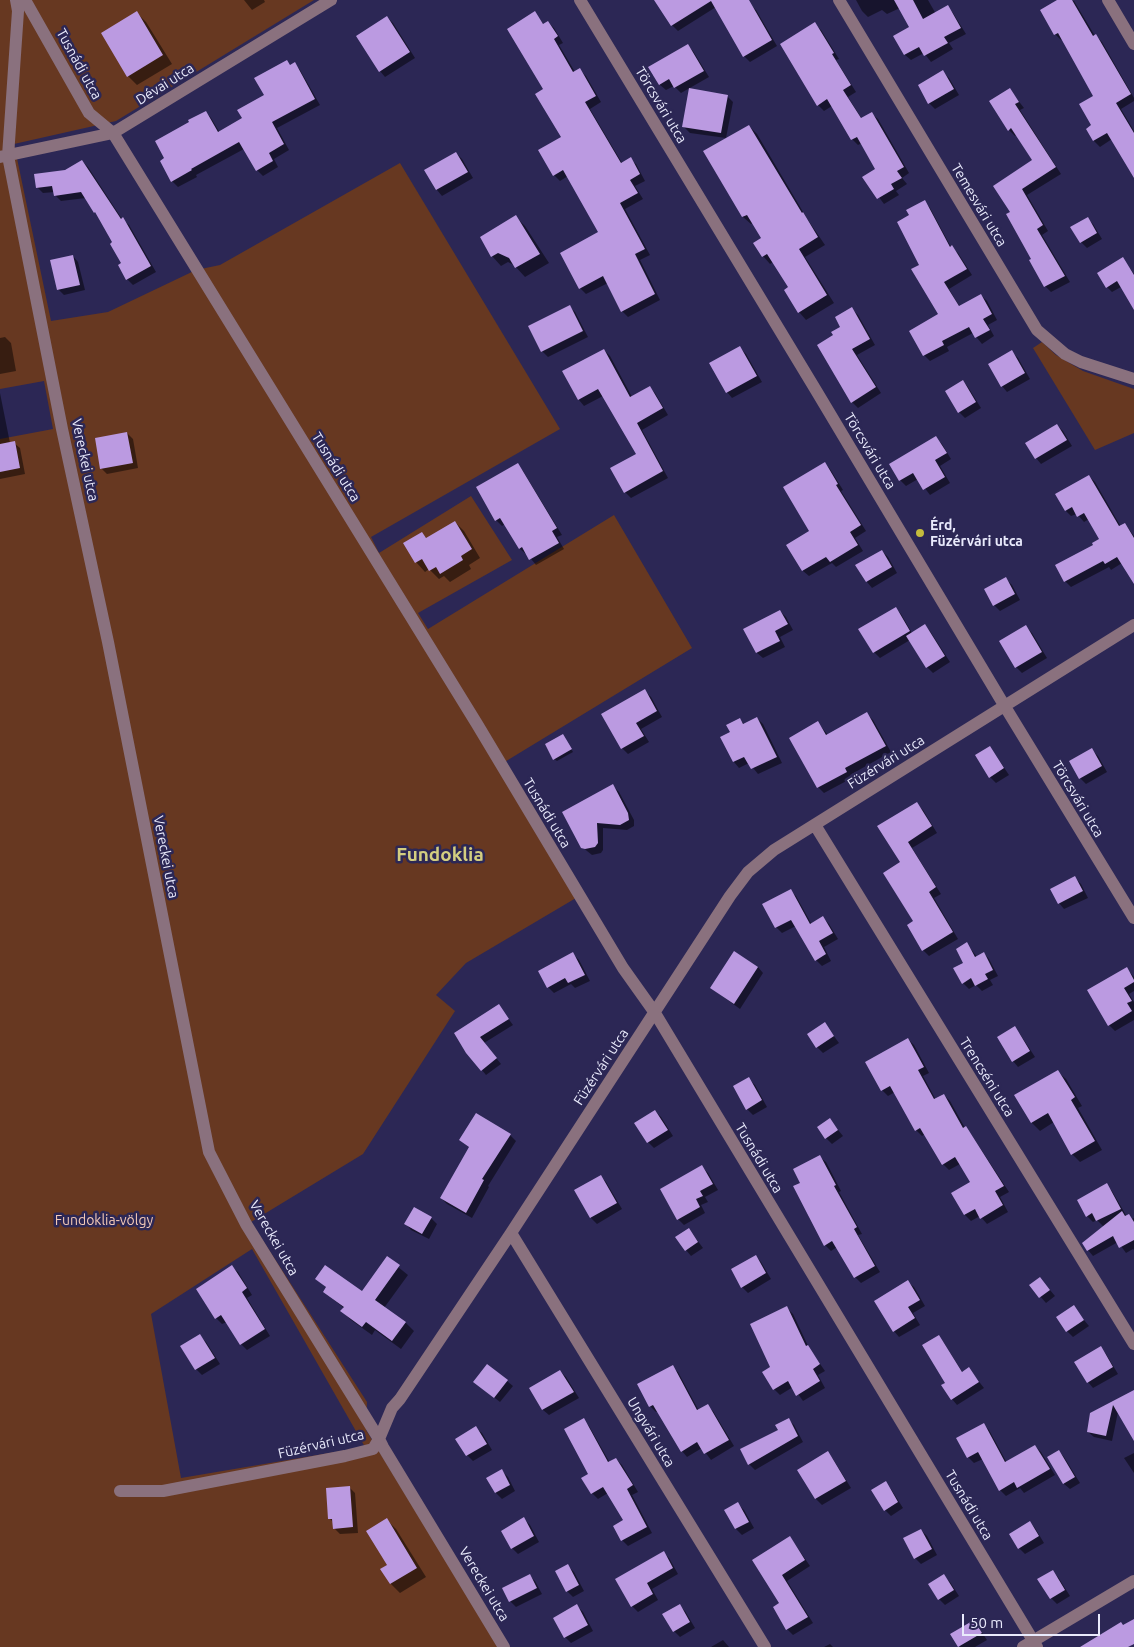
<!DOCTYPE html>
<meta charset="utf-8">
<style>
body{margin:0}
#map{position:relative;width:1134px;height:1647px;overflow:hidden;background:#2c2755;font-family:Ubuntu,sans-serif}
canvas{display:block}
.scale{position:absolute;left:962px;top:1614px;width:138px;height:22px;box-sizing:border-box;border:2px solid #e9eafc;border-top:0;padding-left:6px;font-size:15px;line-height:18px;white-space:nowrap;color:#e9eafc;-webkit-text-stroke:4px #2c2755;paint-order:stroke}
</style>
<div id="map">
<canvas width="1134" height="1647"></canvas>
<div class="scale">50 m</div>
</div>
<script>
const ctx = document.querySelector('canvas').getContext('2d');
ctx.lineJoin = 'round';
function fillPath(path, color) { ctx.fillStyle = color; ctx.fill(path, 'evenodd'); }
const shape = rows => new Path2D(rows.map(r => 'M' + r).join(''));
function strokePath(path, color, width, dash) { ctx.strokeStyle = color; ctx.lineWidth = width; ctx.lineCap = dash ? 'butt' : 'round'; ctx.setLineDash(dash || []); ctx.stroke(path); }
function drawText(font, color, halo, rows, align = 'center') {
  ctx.font = font + ' Ubuntu,sans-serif'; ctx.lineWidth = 5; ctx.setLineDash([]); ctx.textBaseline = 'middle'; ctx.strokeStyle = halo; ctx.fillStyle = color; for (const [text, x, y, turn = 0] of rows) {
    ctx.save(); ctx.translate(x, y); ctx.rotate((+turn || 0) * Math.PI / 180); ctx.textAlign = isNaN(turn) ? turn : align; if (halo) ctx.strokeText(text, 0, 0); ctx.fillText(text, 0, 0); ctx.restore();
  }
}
fillPath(shape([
 [0,0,314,0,116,121,14,144,51,321,108,312,196,270,220,265,400,163,560,429,371,537,379,553,471,496,512,560,418,613,428,629,614,515,692,648,498,766,576,898,466,963,436,995,455,1011,363,1154,251,1222,367,1402,366,1430,499,1647,0,1647,0,439,53,429,44,381,0,389],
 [252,1249,365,1447,181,1478,151,1314],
 [1042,342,1056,355,1083,371,1134,389,1134,433,1095,450,1033,348]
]), '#673821');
fillPath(shape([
 [244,0,264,0,265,2,252,10],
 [656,0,746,0,756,10,777,46,750,62,744,56,716,7,678,31,672,25],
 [856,0,928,0,936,14,947,7,953,13,966,34,949,43,953,49,931,62,924,53,911,60,905,55,895,37,911,28,900,8,887,14,882,10,868,17,862,11],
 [1059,0,1074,1,1095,36,1096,36,1102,42,1134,98,1134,101,1121,109,1134,131,1134,173,1112,139,1100,147,1094,141,1087,129,1093,126,1095,97,1063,39,1061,40,1055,34],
 [137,13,146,22,172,64,137,85,128,76],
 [535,13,544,25,548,22,554,28,563,43,559,45,575,72,580,70,586,76,601,102,590,109,622,163,630,159,636,164,645,181,635,186,643,199,625,209,650,255,640,260,660,300,628,317,622,311,608,283,586,294,580,288,562,254,600,233,568,176,560,181,554,175,562,138,545,90],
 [387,17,393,23,415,58,385,77,380,71],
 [815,24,821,30,839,59,836,60,856,92,848,97,862,119,872,114,878,119,909,173,902,178,907,184,896,191,899,195,884,204,864,177,877,169,862,143,858,145,852,139,832,106,824,111,818,105],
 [687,45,693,51,709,77,681,93,674,86,666,90,660,85,650,67],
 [287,62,291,66,295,64,300,70,320,105,277,128,289,150,274,159,278,167,263,176,257,170,244,149,196,175,197,177,178,187,172,181,206,112,211,118,220,133,244,119,265,95],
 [943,72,949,78,959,95,935,109,929,103],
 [1010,90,1024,108,1020,110,1061,174,1027,195,1048,231,1042,235,1070,282,1051,292,1045,286,1030,261,1033,259,1012,212,1034,161,1017,134,1015,136,1009,130],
 [727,96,733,102,726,138,690,133,684,127],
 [749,126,757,134,806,217,825,245,805,257,834,303,806,320,799,312,790,288,773,262,770,264,763,256,763,238,753,223,751,224,743,217,705,152],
 [456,153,462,159,473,178,442,196,437,190,426,171],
 [82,161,88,167,122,219,129,225,156,272,133,285,127,279,119,265,123,263,114,243,99,216,86,198,61,201,55,195,55,192,43,193,37,187],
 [925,202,930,208,951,247,958,253,972,275,949,289,960,307,981,295,987,301,997,320,988,325,994,336,982,344,973,333,947,347,949,351,930,361,924,355,911,331,940,315,921,265,911,216],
 [516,217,525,226,549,263,525,277,514,265,508,262,501,266,492,256],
 [1087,218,1093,224,1102,239,1087,248,1081,242,1072,227],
 [73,256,78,262,85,290,64,295,58,289],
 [1123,259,1134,274,1134,308,1121,287,1112,292,1107,287],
 [569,306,575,312,588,337,548,357,542,351],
 [852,309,858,315,875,345,857,355,881,393,858,408,852,402,835,336,842,327],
 [5,337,11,343,16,371,0,374,0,338],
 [740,348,746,354,762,382,732,398,727,392],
 [604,350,610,356,632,397,649,387,655,393,668,415,642,430,668,478,631,498,625,492,637,454,603,396,584,406,579,400],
 [1012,352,1018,358,1030,379,1007,392,1002,386],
 [963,381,968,387,981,408,965,418,959,412],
 [0,393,10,443,14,443,20,448,25,474,0,479],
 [1057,425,1063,431,1072,446,1041,464,1036,458],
 [127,433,133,439,138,468,107,474,101,468],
 [936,438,942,444,951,459,940,466,950,483,930,495,918,479,906,486,900,480],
 [825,463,830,469,843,490,841,491,866,531,855,538,863,551,836,567,832,563,809,576,803,571,788,545,811,531],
 [518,465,523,471,562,535,557,537,564,549,536,565,527,554,526,554,520,549,505,524,502,526,496,520],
 [1089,476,1095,482,1121,527,1125,524,1134,536,1134,582,1122,563,1111,570,1109,567,1071,587,1065,581,1100,539,1089,519,1084,522,1077,514,1071,516,1066,511],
 [455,522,464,531,480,558,469,565,471,569,450,582,444,576,439,579,429,569,425,572,416,562,422,534,427,539],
 [882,551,888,557,897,573,872,588,867,582],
 [1006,579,1012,585,1020,600,1000,611,994,605],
 [895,608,901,614,912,633,925,626,930,631,950,662,933,673,927,667,910,640,880,658,874,652],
 [780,611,786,617,793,630,780,637,785,647,763,658,757,653,745,630],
 [1026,627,1032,633,1047,658,1022,673,1016,667],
 [645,691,651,697,662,717,641,729,649,742,628,754,622,748],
 [867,714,873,720,891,752,850,775,852,778,824,793,818,787,818,723,828,735],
 [757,718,763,724,782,763,758,774,749,763,739,768,734,762,731,733,740,720,744,724],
 [563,736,573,752,557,761,554,759],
 [990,748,995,754,1009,775,996,783,990,777],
 [1092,750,1098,756,1107,772,1086,784,1080,778],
 [613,786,619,792,634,820,634,826,627,830,603,828,603,850,601,853,592,855,582,847],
 [917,804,923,810,937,833,912,848,941,894,934,898,958,939,929,956,923,950,915,921,902,863],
 [1075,878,1081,884,1088,898,1064,909,1059,903],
 [790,890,796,896,812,925,823,918,829,924,838,939,824,947,831,961,822,966,816,960,796,926,782,933,776,927,764,905],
 [967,944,977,957,984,953,989,959,998,976,990,980,993,985,982,991,976,985,969,989,963,983],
 [573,954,579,960,590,981,575,988,571,984,554,993,548,987],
 [758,967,763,973,740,1009,718,993,712,988],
 [1126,968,1134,977,1134,991,1129,994,1134,1002,1134,1020,1115,1031,1109,1025],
 [499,1006,513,1025,484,1043,501,1064,486,1075,467,1052],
 [825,1024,839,1043,823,1053,817,1047],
 [1014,1028,1020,1034,1035,1057,1018,1067,1013,1061],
 [908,1039,914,1045,929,1073,923,1076,936,1100,944,1095,950,1101,965,1128,971,1134,1009,1192,1000,1197,1008,1212,987,1224,980,1216,971,1221,965,1215,953,1193,972,1183,960,1164,949,1170,943,1164,925,1134,922,1136,916,1130,895,1092,888,1096,882,1090],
 [1057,1071,1066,1079,1082,1106,1078,1108,1102,1150,1080,1162,1072,1154,1054,1122,1040,1131,1032,1123,1016,1096],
 [749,1079,755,1085,767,1107,753,1115,747,1109],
 [655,1111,661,1117,673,1136,654,1148,648,1142],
 [830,1120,843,1136,832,1144,826,1138],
 [510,1135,516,1141,488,1186,489,1187,472,1218,447,1204,441,1198,470,1148,460,1140],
 [820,1157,826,1162,841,1191,839,1192,862,1234,858,1235,880,1272,861,1283,855,1277,837,1247,831,1251,825,1245],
 [702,1167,708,1173,718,1190,705,1197,708,1202,701,1205,705,1213,684,1225,678,1219],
 [601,1176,606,1182,622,1209,597,1224,591,1218,575,1191],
 [1106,1185,1112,1191,1127,1217,1129,1216,1132,1219,1134,1218,1134,1250,1133,1249,1126,1253,1118,1242,1093,1256,1088,1250,1104,1227,1097,1220,1093,1222,1087,1216],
 [414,1208,431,1218,437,1224,429,1239,411,1230,406,1224],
 [689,1229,703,1248,691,1256,686,1250],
 [756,1256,761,1262,771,1279,748,1293,742,1287],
 [387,1258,408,1275,384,1308,405,1322,414,1331,401,1349,375,1330,372,1335,351,1320,342,1311,344,1308,324,1292,327,1288,316,1278,362,1293],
 [232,1267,238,1272,252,1295,247,1298,270,1336,247,1350,241,1344,227,1322,222,1324,216,1318,198,1289],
 [908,1282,914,1287,925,1306,913,1313,920,1325,899,1337,894,1331],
 [1045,1284,1055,1296,1046,1303,1031,1286],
 [1073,1307,1089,1326,1073,1337,1067,1331],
 [787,1308,793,1314,809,1348,825,1371,818,1375,825,1388,803,1401,793,1387,780,1395,774,1389,772,1368],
 [200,1336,206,1342,220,1364,202,1375,196,1369],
 [938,1337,944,1343,963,1373,969,1369,984,1388,957,1405,952,1399,947,1383],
 [1100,1348,1106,1354,1118,1374,1093,1388,1088,1382],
 [672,1367,678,1372,699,1411,707,1406,713,1411,734,1446,711,1460,702,1448,687,1457,682,1451,658,1411,656,1412,650,1406],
 [560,1371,566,1377,579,1398,549,1415,543,1410,531,1389],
 [507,1381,513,1386,500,1402,481,1387],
 [1129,1394,1134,1399,1134,1437,1118,1412,1112,1441,1094,1437,1088,1432,1091,1414],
 [788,1419,794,1425,803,1442,755,1470,749,1464],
 [583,1420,589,1426,610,1463,616,1459,622,1465,638,1492,632,1495,652,1533,628,1546,622,1540,625,1520,608,1493,598,1499,592,1493],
 [983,1424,989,1430,1007,1463,1035,1446,1041,1452,1055,1475,1024,1493,1020,1488,1006,1496,1000,1490,983,1459,974,1463,968,1457,958,1438],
 [476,1428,482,1433,492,1450,473,1461,467,1455],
 [1059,1451,1064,1457,1080,1483,1070,1489,1064,1484,1048,1457],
 [828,1453,833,1459,851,1488,822,1505,816,1499,799,1470],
 [1134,1453,1134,1473,1124,1458],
 [502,1471,508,1477,515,1491,502,1499,496,1493,488,1478],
 [885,1483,891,1489,903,1508,891,1516,885,1510],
 [349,1487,355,1493,358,1533,340,1534,334,1528,334,1523,330,1519],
 [738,1504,744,1510,754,1528,742,1535,736,1529,726,1511],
 [524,1519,530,1525,539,1542,518,1554,512,1548,502,1531],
 [387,1520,396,1529,426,1577,400,1593,391,1584,382,1569,389,1566],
 [1030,1522,1035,1528,1044,1543,1025,1554,1019,1548],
 [921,1530,927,1536,937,1555,921,1564,915,1558],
 [789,1538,795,1544,810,1566,787,1581,813,1623,793,1635,787,1629,781,1604,753,1561],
 [663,1552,669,1558,678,1574,652,1589,658,1600,638,1612,632,1606],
 [568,1566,574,1572,584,1591,573,1597,567,1591],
 [1052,1571,1058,1577,1070,1596,1057,1604,1051,1598],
 [529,1575,535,1581,542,1594,516,1607,510,1601,503,1589],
 [944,1576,950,1582,959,1596,945,1605,939,1599],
 [679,1605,685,1611,695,1628,680,1637,674,1631],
 [577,1606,583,1612,593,1631,571,1643,565,1637],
 [974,1621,987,1640,975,1647,960,1647,952,1634],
 [723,1640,729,1647,711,1647],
 [830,1644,833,1647,824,1647]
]), '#0007');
fillPath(shape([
 [654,0,749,0,772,40,743,57,711,1,671,26],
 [894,0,913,0,923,19,948,5,961,28,944,37,948,43,924,56,919,47,904,55,893,36,909,27],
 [1057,0,1072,0,1093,36,1096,34,1131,94,1116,103,1134,133,1134,178,1107,133,1093,141,1086,129,1091,125,1079,104,1093,96,1058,33,1054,35,1040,10],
 [137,11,163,55,127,77,101,33],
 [535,11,543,24,548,21,558,36,554,39,573,72,580,68,596,96,585,102,621,163,631,157,640,174,630,180,638,193,620,203,645,249,635,254,655,294,621,312,603,276,579,289,560,253,598,232,563,170,553,176,538,150,561,137,535,94,543,89,507,29],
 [387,16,410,52,379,72,356,36],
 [815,22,834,53,832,54,851,85,843,90,861,118,872,112,904,167,897,171,902,178,891,184,894,189,877,199,862,177,875,169,857,137,851,140,827,99,817,106,780,44],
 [688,44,704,71,674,88,669,79,659,85,648,67],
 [287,60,290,65,295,62,315,99,272,122,284,144,269,153,273,161,256,171,239,142,191,169,192,170,171,182,160,161,164,158,155,141,189,122,188,120,206,111,218,132,242,118,237,110,264,95,254,78],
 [943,70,954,89,928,104,918,85],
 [689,88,728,95,721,133,682,127],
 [1010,88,1019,102,1015,104,1056,167,1022,189,1043,225,1037,229,1065,276,1044,287,1029,260,1031,259,1006,214,1010,212,993,186,1032,160,1011,128,1008,131,989,101],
 [749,125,802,213,803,212,818,237,799,249,827,295,798,313,784,290,788,287,767,254,762,257,753,243,761,238,747,215,742,217,703,151],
 [456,152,468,172,436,190,424,170],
 [82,160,121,219,123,217,151,266,126,280,118,265,121,263,110,244,112,242,95,212,94,213,81,192,54,196,52,186,36,188,34,174,65,170],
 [925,200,950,247,952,245,967,269,944,282,959,306,981,294,992,314,983,319,990,330,975,338,969,327,942,341,944,345,923,356,909,331,938,314,911,269,919,265,897,222,909,215,906,210],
 [516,215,540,254,515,268,509,258,498,253,491,257,480,237],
 [1088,217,1097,233,1080,243,1070,227],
 [73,255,80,285,57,290,50,260],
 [1123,257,1134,275,1134,310,1117,281,1106,288,1097,273],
 [570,305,583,331,541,352,528,326],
 [852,307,870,339,852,349,876,387,851,403,817,345,833,335,831,332,840,327,835,317],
 [740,346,757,376,726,393,709,363],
 [604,349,630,397,650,386,663,408,637,423,663,471,624,493,610,468,636,454,598,389,578,400,562,371],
 [1012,350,1025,373,1001,387,988,364],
 [963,380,976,402,958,413,945,391],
 [1057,424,1067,440,1035,459,1025,443],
 [127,432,133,463,100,469,95,438],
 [936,436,947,453,935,460,945,477,923,490,913,473,899,481,889,464],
 [15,441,20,468,0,472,0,444],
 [825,462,838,484,836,485,861,525,850,532,858,545,830,562,826,557,802,571,786,545,809,531,783,487],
 [518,463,557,528,552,531,559,543,529,560,522,547,519,549,500,518,495,521,476,487],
 [1089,475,1119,526,1125,523,1134,538,1134,584,1117,557,1105,564,1103,561,1064,582,1055,565,1093,545,1092,543,1099,539,1084,513,1077,517,1072,507,1065,511,1055,494],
 [455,521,472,549,461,556,463,560,440,574,436,567,429,571,422,559,415,563,403,543,422,532,426,538],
 [882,550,892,567,866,582,855,565],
 [1006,577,1015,594,993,606,984,589],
 [896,607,910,631,873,653,858,629],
 [780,610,788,624,775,631,780,641,756,653,743,629],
 [925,624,945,656,926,668,906,636],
 [1026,625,1042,652,1015,668,999,641],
 [645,689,657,711,636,723,644,736,621,749,601,714],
 [867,712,886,746,845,768,847,772,817,788,789,738,818,721,826,735],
 [757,717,777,757,751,769,744,757,733,762,720,737,730,732,726,725,740,718,743,724],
 [563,734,572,749,553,760,545,744],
 [990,746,1004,768,989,778,975,755],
 [1092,748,1102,766,1079,779,1069,761],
 [613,784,628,813,629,820,620,825,597,823,598,843,595,847,585,849,581,848,562,812],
 [917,802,932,826,908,842,936,887,929,892,953,932,922,951,907,925,913,921,883,873,900,862,877,826],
 [1075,876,1083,891,1058,904,1050,889],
 [791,889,810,924,823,916,833,933,819,941,826,954,815,961,791,920,775,928,762,904],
 [967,942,975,957,984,952,993,970,985,974,988,979,975,986,971,978,962,984,953,968,963,963,956,949],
 [734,951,758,967,734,1004,710,988],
 [573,952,585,975,568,983,565,978,547,988,538,971],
 [1127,967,1134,980,1134,982,1124,988,1132,1001,1127,1003,1132,1011,1108,1026,1087,990],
 [499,1004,509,1019,480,1037,497,1058,481,1071,466,1053,454,1033],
 [825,1022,834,1036,816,1048,807,1034],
 [1015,1026,1030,1051,1012,1062,997,1037],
 [908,1038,924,1067,918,1070,934,1099,944,1094,963,1128,966,1126,1004,1186,995,1191,1003,1205,980,1219,975,1209,964,1215,951,1193,970,1182,955,1157,942,1165,920,1128,915,1131,890,1086,881,1091,865,1062],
 [1058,1070,1075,1097,1071,1100,1095,1141,1071,1155,1048,1113,1031,1123,1014,1095],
 [749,1077,762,1100,746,1110,733,1086],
 [655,1110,668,1130,647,1143,634,1123],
 [476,1113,511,1134,482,1179,484,1180,466,1213,440,1198,469,1147,459,1140],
 [830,1118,838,1130,825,1139,817,1127],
 [820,1155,836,1185,834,1186,857,1227,854,1229,875,1266,854,1278,832,1241,824,1246,793,1186,800,1183,793,1169],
 [702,1165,713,1184,700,1191,703,1196,696,1199,700,1207,677,1220,660,1189],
 [601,1175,617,1203,590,1218,574,1190],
 [1107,1183,1121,1209,1096,1221,1092,1213,1086,1217,1077,1200],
 [414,1207,432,1217,422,1234,404,1224],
 [1122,1211,1125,1216,1129,1214,1134,1222,1134,1240,1119,1248,1113,1236,1087,1251,1082,1243],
 [689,1228,698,1242,685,1251,675,1237],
 [756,1255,766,1273,741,1288,731,1269],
 [387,1256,400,1265,375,1300,406,1322,392,1341,366,1322,362,1327,340,1311,344,1307,323,1292,326,1287,315,1279,325,1265,362,1291],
 [232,1265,247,1288,242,1292,265,1329,240,1345,221,1315,215,1319,196,1289],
 [1040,1277,1050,1290,1039,1298,1029,1285],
 [908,1280,920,1300,908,1307,915,1318,893,1332,874,1301],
 [1074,1305,1084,1320,1066,1332,1056,1317],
 [787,1306,806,1346,808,1345,820,1364,813,1369,820,1381,796,1396,788,1381,773,1390,762,1372,770,1367,750,1324],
 [200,1334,215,1358,195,1370,180,1346],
 [939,1335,962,1372,969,1367,979,1382,951,1400,941,1385,945,1383,922,1345],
 [1101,1346,1113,1367,1087,1383,1074,1362],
 [487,1364,508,1380,494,1398,473,1382],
 [673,1365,697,1410,708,1404,729,1440,704,1454,697,1442,681,1452,653,1405,649,1407,637,1384],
 [560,1370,574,1392,542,1410,529,1388],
 [1134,1390,1134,1441,1113,1405,1106,1436,1087,1432,1090,1413],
 [584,1418,608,1462,616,1458,633,1485,627,1489,647,1527,621,1541,613,1526,623,1520,603,1487,591,1494,581,1478,588,1474,564,1429],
 [789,1418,798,1436,748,1465,740,1449,778,1430,775,1425],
 [984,1423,1005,1462,1035,1445,1050,1469,1017,1488,1014,1482,999,1491,978,1452,967,1458,956,1438],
 [476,1426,487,1444,466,1456,455,1439],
 [1059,1450,1075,1477,1063,1484,1047,1457],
 [828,1451,846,1481,815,1499,797,1470],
 [502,1469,510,1485,495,1493,486,1478],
 [886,1481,898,1502,884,1511,871,1490],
 [350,1486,353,1527,333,1529,332,1519,328,1519,326,1488],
 [738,1502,749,1522,735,1529,724,1510],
 [524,1517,534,1536,511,1549,501,1531],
 [387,1518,417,1568,390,1584,380,1569,387,1565,366,1531],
 [1030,1521,1039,1536,1018,1549,1009,1534],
 [921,1529,932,1549,914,1559,903,1538],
 [790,1536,805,1560,782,1575,808,1617,786,1630,773,1607,779,1603,752,1560],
 [664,1551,673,1568,647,1583,653,1594,631,1607,615,1579],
 [568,1564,579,1585,566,1592,555,1571],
 [1053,1570,1065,1590,1050,1599,1037,1579],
 [530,1574,537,1588,509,1602,502,1588],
 [944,1574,954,1590,938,1600,928,1584],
 [577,1604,588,1625,564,1638,553,1618],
 [680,1604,690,1622,673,1632,662,1614],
 [1134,1619,1134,1644,1128,1647,1080,1647,1121,1622,1123,1625],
 [974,1620,982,1633,958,1647,950,1634]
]), '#bb9ae1');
strokePath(shape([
 [16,0,18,11,8,156,62,429,108,642,209,1152,246,1224,379,1439,383,1447,504,1647],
 [25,0,89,113,113,133,477,724,623,968,655,1013,1037,1647],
 [580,0,817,392,1004,705,1134,918],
 [839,0,1037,330,1065,354,1081,362,1134,379],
 [1108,0,1134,44],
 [0,157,113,133,331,0],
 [815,825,1134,1344],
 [511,1233,765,1647],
 [120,1491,163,1491,345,1456,373,1449,379,1439,392,1408,400,1399,511,1233,730,896,748,872,774,850,1134,625],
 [1023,1647,1134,1581]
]), '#8a717e', 12);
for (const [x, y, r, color] of [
 [920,533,5,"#c5bc3d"]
]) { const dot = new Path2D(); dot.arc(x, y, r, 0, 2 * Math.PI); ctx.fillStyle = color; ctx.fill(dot); strokePath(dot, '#2c2755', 2); }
drawText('14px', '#e9eafc', '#2c2755', [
 ["Tusnádi utca",79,64,61],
 ["Dévai utca",165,84,-32],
 ["Törcsvári utca",661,105,59],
 ["Temesvári utca",979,205,59],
 ["Törcsvári utca",870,451,59],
 ["Vereckei utca",85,460,78],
 ["Tusnádi utca",336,467,58],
 ["Füzérvári utca",886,762,-32],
 ["Törcsvári utca",1078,799,59],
 ["Tusnádi utca",547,813,59],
 ["Vereckei utca",166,857,79],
 ["Füzérvári utca",601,1067,-57],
 ["Trencséni utca",987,1077,58],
 ["Tusnádi utca",759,1158,59],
 ["Vereckei utca",274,1238,60],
 ["Ungvári utca",651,1432,59],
 ["Füzérvári utca",321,1444,-13],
 ["Tusnádi utca",969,1505,59],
 ["Vereckei utca",484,1584,59]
]);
drawText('bold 14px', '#e9eafc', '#2c2755', [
 ["Érd,",930,525],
 ["Füzérvári utca",930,541]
], 'left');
drawText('14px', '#f3c9b6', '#2c2755', [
 ["Fundoklia-völgy",104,1220]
]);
drawText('bold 19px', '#d3ce80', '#2c2755', [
 ["Fundoklia",440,855]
]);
</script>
